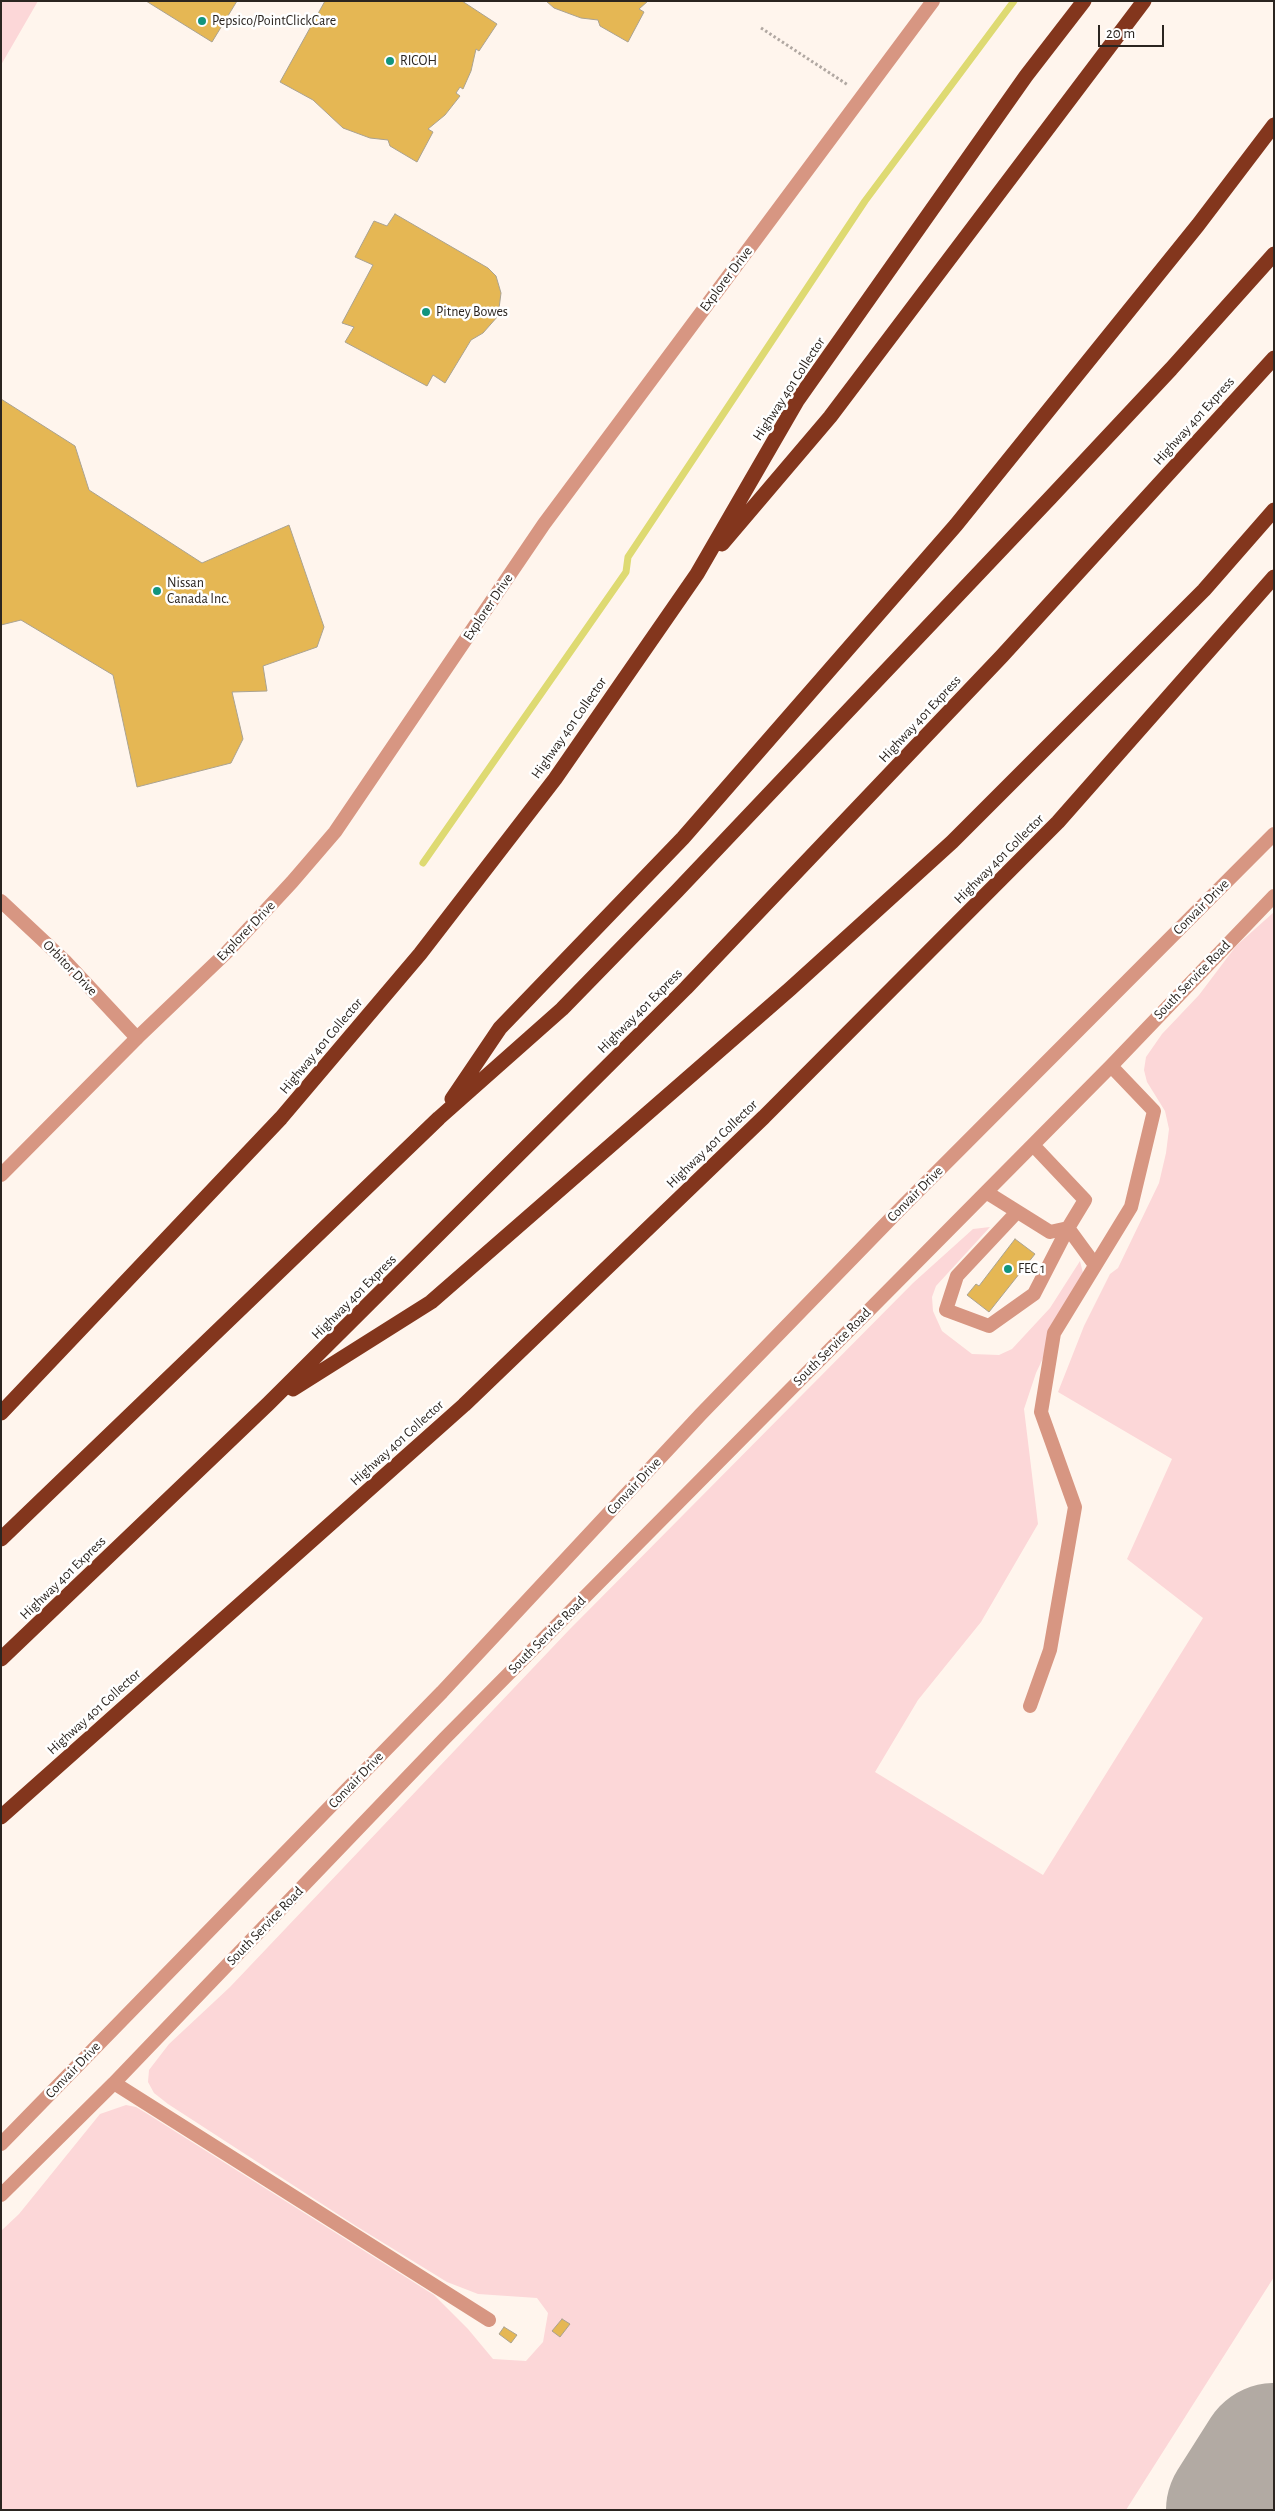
<!DOCTYPE html>
<style>
body{margin:0}
#map{position:relative;width:1275px;height:2511px;overflow:hidden;background:#fff5ed;font-family:"Alegreya Sans",sans-serif}
canvas{display:block}
.frame{position:absolute;inset:0;border:2px solid #2b2520;pointer-events:none}
.scale{position:absolute;left:1098px;top:25px;width:66px;height:22px;box-sizing:border-box;border:2px solid #2b2520;border-top:0;padding-left:6px;font-size:15px;line-height:18px;white-space:nowrap;color:#2b2520;-webkit-text-stroke:4px #fff;paint-order:stroke}
</style>
<div id="map">
<canvas width="1275" height="2511"></canvas>
<div class="frame"></div>
<div class="scale">20 m</div>
</div>
<script>
const ctx = document.querySelector('canvas').getContext('2d');
ctx.lineJoin = 'round';
function fillPath(path, color) { ctx.fillStyle = color; ctx.fill(path, 'evenodd'); }
const shape = rows => new Path2D(rows.map(r => 'M' + r).join(''));
function strokePath(path, color, width, dash) { ctx.strokeStyle = color; ctx.lineWidth = width; ctx.lineCap = dash ? 'butt' : 'round'; ctx.setLineDash(dash || []); ctx.stroke(path); }
function drawText(font, color, halo, rows, align = 'center') {
  ctx.font = font + ' "Alegreya Sans",sans-serif'; ctx.lineWidth = 5; ctx.setLineDash([]); ctx.textBaseline = 'middle'; ctx.strokeStyle = halo; ctx.fillStyle = color; for (const [text, x, y, turn = 0] of rows) {
    ctx.save(); ctx.translate(x, y); ctx.rotate((+turn || 0) * Math.PI / 180); ctx.textAlign = isNaN(turn) ? turn : align; if (halo) ctx.strokeText(text, 0, 0); ctx.fillText(text, 0, 0); ctx.restore();
  }
}
fillPath(shape([
 [1,1,38,1,1,65],
 [1274,912,1274,2277,1126,2510,1,2510,1,2231,19,2214,100,2114,126,2105,136,2107,146,2113,434,2295,468,2329,493,2359,526,2361,543,2342,548,2313,537,2298,478,2294,447,2282,356,2226,168,2104,154,2093,148,2082,149,2070,169,2044,230,1987,569,1630,913,1283,973,1229,990,1227,936,1286,932,1297,933,1311,942,1331,972,1354,999,1355,1012,1349,1050,1308,1080,1261,1083,1273,1036,1373,1024,1409,1038,1524,981,1622,918,1700,875,1772,1043,1875,1203,1618,1127,1559,1172,1459,1058,1392,1084,1326,1110,1274,1118,1268,1159,1183,1166,1153,1169,1129,1165,1111,1147,1082,1144,1070,1146,1057,1162,1034,1199,995,1236,946]
]), '#fcd7d8');
strokePath(shape([
 [423,863,626,572,628,557,865,201,1014,1]
]), '#deda72', 7);
strokePath(shape([
 [1243,2510,1248,2498]
]), '#b2aaa3', 60);
strokePath(shape([
 [1241,2510,1274,2458]
]), '#b2aaa3', 150);
const building = shape([
 [146,1,237,1,212,42,146,1],
 [325,1,462,1,497,24,479,51,476,49,471,71,463,89,460,87,456,93,460,96,445,115,428,129,433,132,417,162,390,146,388,140,370,138,343,128,313,100,280,82,325,1],
 [546,1,648,1,639,9,644,12,628,42,600,26,598,20,581,18,554,8,546,1],
 [395,214,488,268,496,276,501,293,498,316,483,333,471,340,445,383,433,375,427,386,345,342,354,327,342,323,373,265,355,257,374,221,387,226,395,214],
 [1,399,75,446,89,490,202,563,289,525,324,627,317,647,263,666,267,691,232,692,243,739,231,763,137,787,113,675,21,620,1,625,1,399],
 [1015,1239,1035,1254,989,1312,967,1295,976,1284,979,1286,1015,1239],
 [562,2319,570,2324,560,2337,552,2331,562,2319],
 [504,2327,517,2335,511,2343,499,2334,504,2327]
]);
fillPath(building, '#e5b754');
strokePath(building, '#aaa291', 1);
strokePath(shape([
 [761,28,848,85]
]), '#b1a8a2', 3, [2.5, 2.5]);
strokePath(shape([
 [1033,1145,1085,1200,1068,1228,1095,1265],
 [986,1192,1050,1232,1068,1228,1034,1294,989,1326,946,1310,957,1276,1017,1212],
 [1030,1706,1050,1650,1075,1507,1041,1412,1054,1333,1131,1207,1154,1111,1111,1066],
 [114,2083,489,2320],
 [1,2195,114,2083,445,1738,1111,1066,1274,896]
]), '#d79682', 14);
strokePath(shape([
 [1,1175,137,1038,227,952,292,882,335,832,544,524,933,1]
]), '#d79682', 14);
strokePath(shape([
 [1,901,65,961,137,1038],
 [1,2144,442,1692,701,1414,904,1205,1274,834]
]), '#d79682', 14);
strokePath(shape([
 [722,544,830,417,1144,1],
 [452,1099,500,1028,683,838,956,525,1198,225,1274,125],
 [293,1389,431,1302,790,989,952,842,1204,590,1274,510],
 [1,1413,281,1118,420,954,555,779,697,574,797,401,1026,76,1084,1],
 [1,1539,439,1118,562,1009,677,891,1051,497,1171,369,1274,254],
 [1,1659,268,1404,686,988,1002,656,1274,358],
 [1,1817,464,1405,764,1117,1058,822,1274,577]
]), '#83361d', 15);
for (const [x, y, r, color] of [
 [202,21,5,"#12947d"],
 [390,61,5,"#12947d"],
 [426,312,5,"#12947d"],
 [157,591,5,"#12947d"],
 [1008,1269,5,"#12947d"]
]) { const dot = new Path2D(); dot.arc(x, y, r, 0, 2 * Math.PI); ctx.fillStyle = color; ctx.fill(dot); strokePath(dot, '#fff', 2); }
drawText('14px', '#2b2520', '#fff', [
 ["Pepsico/PointClickCare",212,21],
 ["RICOH",400,61],
 ["Pitney Bowes",436,312],
 ["Nissan",167,583],
 ["Canada Inc.",167,599],
 ["FEC 1",1018,1269]
], 'left');
drawText('14px', '#2b2520', '#fff', [
 ["Explorer Drive",726,279,-53],
 ["Highway 401 Collector",789,389,-57],
 ["Highway 401 Express",1194,421,-48],
 ["Explorer Drive",488,607,-56],
 ["Highway 401 Express",920,719,-47],
 ["Highway 401 Collector",569,728,-55],
 ["Highway 401 Collector",999,859,-45],
 ["Convair Drive",1201,907,-45],
 ["Explorer Drive",246,931,-46],
 ["Orbitor Drive",70,968,46],
 ["South Service Road",1192,980,-46],
 ["Highway 401 Express",640,1011,-45],
 ["Highway 401 Collector",321,1046,-50],
 ["Highway 401 Collector",712,1144,-44],
 ["Convair Drive",915,1194,-45],
 ["Highway 401 Express",354,1297,-45],
 ["South Service Road",832,1347,-45],
 ["Highway 401 Collector",397,1443,-42],
 ["Convair Drive",634,1486,-47],
 ["Highway 401 Express",63,1578,-44],
 ["South Service Road",547,1635,-45],
 ["Highway 401 Collector",94,1712,-42],
 ["Convair Drive",356,1780,-46],
 ["South Service Road",265,1926,-46],
 ["Convair Drive",73,2070,-46]
]);
</script>
